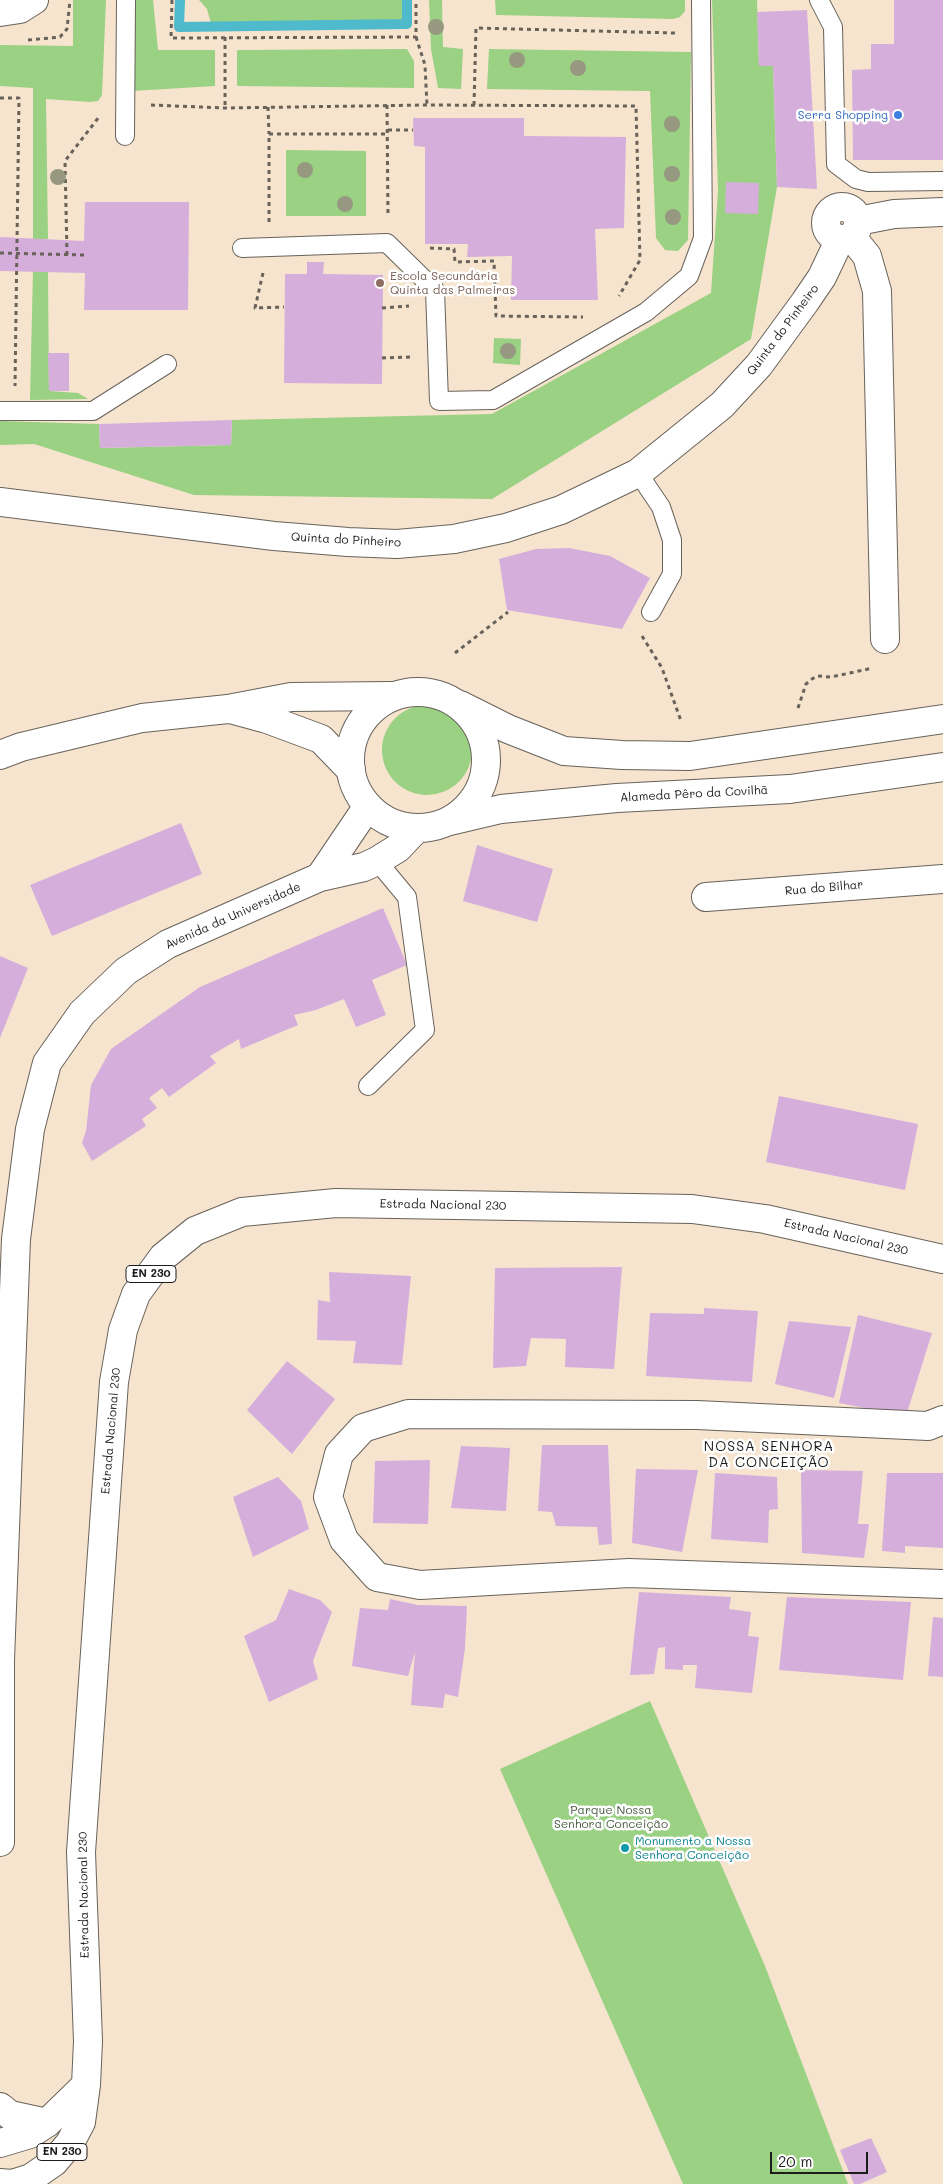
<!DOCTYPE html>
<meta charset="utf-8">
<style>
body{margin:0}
#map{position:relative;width:943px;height:2184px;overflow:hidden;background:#f6e4ce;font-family:Mali,sans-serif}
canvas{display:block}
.scale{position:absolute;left:770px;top:2152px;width:98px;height:22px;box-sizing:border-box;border:2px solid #1c1c1c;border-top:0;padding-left:6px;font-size:15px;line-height:18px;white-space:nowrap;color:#1c1c1c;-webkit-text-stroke:4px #fff;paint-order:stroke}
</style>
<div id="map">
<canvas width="943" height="2184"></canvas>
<div class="scale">20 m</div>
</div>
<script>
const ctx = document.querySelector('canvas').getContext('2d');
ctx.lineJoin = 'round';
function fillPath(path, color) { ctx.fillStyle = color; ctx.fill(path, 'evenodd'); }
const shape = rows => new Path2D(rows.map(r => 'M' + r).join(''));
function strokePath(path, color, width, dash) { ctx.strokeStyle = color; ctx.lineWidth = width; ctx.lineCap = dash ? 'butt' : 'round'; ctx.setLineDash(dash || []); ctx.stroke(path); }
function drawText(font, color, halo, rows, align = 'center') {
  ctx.font = font + ' Mali,sans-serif'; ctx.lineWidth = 5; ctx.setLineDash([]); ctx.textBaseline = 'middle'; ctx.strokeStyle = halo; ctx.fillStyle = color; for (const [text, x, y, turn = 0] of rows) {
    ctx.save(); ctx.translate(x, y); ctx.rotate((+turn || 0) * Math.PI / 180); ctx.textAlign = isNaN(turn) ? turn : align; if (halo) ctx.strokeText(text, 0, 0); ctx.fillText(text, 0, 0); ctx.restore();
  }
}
fillPath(shape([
 [73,0,106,0,102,95,98,101,90,102,46,99,48,239,33,239,33,88,0,86,0,45,73,46],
 [133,0,153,0,158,50,215,50,215,86,132,91],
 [199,0,407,0,407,24,212,27,207,9],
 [429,0,442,0,443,47,463,49,461,89,438,88,431,49],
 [495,0,685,0,685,11,680,17,673,19,496,15],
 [712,0,757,0,759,65,773,66,777,187,751,339,492,499,194,495,34,444,0,445,0,421,99,424,100,448,231,445,232,420,492,414,711,293,718,191],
 [407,49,414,61,414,88,237,86,237,50],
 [489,49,691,52,688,240,678,251,665,250,656,238,650,91,487,89],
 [286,150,366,151,366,216,286,216],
 [33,271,48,272,49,391,78,393,88,399,30,400],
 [494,338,521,339,520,365,493,363],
 '382 750a45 45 0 1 1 90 0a45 45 0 1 1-90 0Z',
 [650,1701,765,1966,848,2184,683,2184,500,1769]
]), '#9ad183');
strokePath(shape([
 [180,0,179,27,407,24,407,0]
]), '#4fbacb', 10);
fillPath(shape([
 [894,0,943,0,943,160,853,160,852,70,871,69,871,44,894,44],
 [807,10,817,189,777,187,773,66,759,66,757,12],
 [413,118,524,118,524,136,626,137,624,228,595,229,598,300,511,300,512,256,467,257,468,244,425,244,425,147,414,146],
 [726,182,759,183,758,214,725,213],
 [85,202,189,202,188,310,84,310,85,273,0,271,0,237,84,241],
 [307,262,324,262,323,274,383,275,382,384,284,383,285,274,307,274],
 [48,353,69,353,69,391,49,391],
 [232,420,231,445,100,448,99,424],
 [569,548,610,556,650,578,622,629,507,610,499,559,536,549],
 [181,823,202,874,52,936,30,885],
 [477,845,553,869,537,922,463,901],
 [383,908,407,965,372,980,386,1015,356,1027,344,999,316,1010,294,1015,298,1025,241,1049,239,1039,210,1056,216,1063,169,1097,162,1088,149,1098,157,1108,142,1119,146,1126,92,1161,82,1143,86,1131,91,1085,111,1049,200,987],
 [0,956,28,968,0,1038],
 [779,1096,918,1124,905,1190,766,1162],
 [622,1267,614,1369,565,1367,566,1339,531,1338,526,1366,493,1368,495,1268],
 [329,1272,411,1276,402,1365,353,1363,356,1341,317,1340,318,1300,330,1302],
 [704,1308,758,1311,752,1382,646,1376,650,1313,704,1314],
 [858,1315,932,1333,906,1416,839,1403],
 [789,1321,851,1327,834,1398,775,1384],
 [287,1361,335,1399,292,1454,247,1410],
 [542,1445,608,1445,612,1544,599,1545,597,1527,556,1526,552,1512,538,1511],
 [461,1446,510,1448,506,1511,451,1508],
 [430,1460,428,1524,373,1523,375,1461],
 [636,1469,698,1470,682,1552,632,1543],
 [801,1470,863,1471,858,1524,869,1524,864,1558,802,1553],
 [715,1473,777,1477,778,1509,769,1510,768,1543,711,1539],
 [887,1473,943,1473,943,1548,905,1546,905,1553,882,1551],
 [278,1477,301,1501,309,1529,253,1557,233,1497],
 [289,1589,320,1600,332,1612,313,1661,318,1679,269,1702,244,1636,276,1620],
 [639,1592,731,1597,729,1609,751,1612,748,1636,759,1637,752,1693,695,1688,697,1665,683,1665,683,1670,665,1669,665,1647,658,1648,654,1674,630,1675],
 [787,1597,911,1602,903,1680,779,1670],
 [390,1599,418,1605,467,1606,465,1648,458,1697,445,1694,443,1708,411,1705,415,1652,408,1676,352,1666,360,1608,388,1610],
 [933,1617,943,1618,943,1677,928,1676],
 [871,2138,887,2172,860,2184,854,2184,840,2150]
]), '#d6aedb');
const service = shape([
 [819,0,833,27,836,164,856,179,868,182,943,181],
 [125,136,126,0],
 [242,248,387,243,435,290,439,401,493,400,646,312,689,276,703,238,701,0],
 [0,411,93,411,167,364],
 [638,473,661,507,672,540,672,574,651,612],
 [368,1086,425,1030,407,897,377,861]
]);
const minor = shape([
 [0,12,20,9,34,0],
 '826 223a16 16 0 1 1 32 0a16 16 0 1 1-32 0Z',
 [858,221,894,214,943,212],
 [851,236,867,256,877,291,885,639],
 [0,502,274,536,348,542,397,544,454,539,506,528,561,510,638,473,722,405,759,365,805,302,822,277,840,239],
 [234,710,267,719,321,739,351,770],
 [0,755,21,747,142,718,228,709,291,697,392,696],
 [706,897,943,879],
 [943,1420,928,1426,697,1415,408,1414,363,1428,339,1454,328,1497,344,1540,377,1577,420,1585,629,1573,943,1584]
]);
const secondary = shape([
 '350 760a68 68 0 1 1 136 0a68 68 0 1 1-136 0Z',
 [460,705,508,729,564,751,622,755,690,756,943,719],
 [446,822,501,809,617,798,790,789,943,767],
 [320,877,368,806],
 [0,1842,0,1660,16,1239,30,1129,47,1063,82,1013,126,971,168,944,320,877,364,867,377,861,398,848,416,829]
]);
const primary = shape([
 [0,2107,10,2115,47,2123],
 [0,2143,30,2134,47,2123,86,2085],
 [0,2183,12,2184,31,2178,54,2162,70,2143,81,2122,86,2085,88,2041,81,1852,114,1382,123,1330,136,1294,163,1257,195,1231,242,1212,336,1203,692,1209,765,1219,943,1259]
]);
strokePath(service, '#68625a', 20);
strokePath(minor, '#68625a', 30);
strokePath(secondary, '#68625a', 30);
strokePath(primary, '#68625a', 30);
strokePath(shape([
 [172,0,171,38,416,37,416,0],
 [225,37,225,108],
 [416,37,425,65,427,105],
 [28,40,60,37,67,29,70,0],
 [0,98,19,98,15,386],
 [151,105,225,108,427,105,636,106,640,260,619,296],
 [387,105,388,217],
 [474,105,476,28,675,33],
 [268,107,269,134],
 [388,130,413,130],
 [269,222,269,134,388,134],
 [430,248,454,249,455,262,494,261,496,316,583,317],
 [0,253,84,255],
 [67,255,65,161,99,117],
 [263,273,255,308,284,307],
 [382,308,409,306],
 [382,358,411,357,411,355],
 [642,636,662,668,681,721],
 [455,653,508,612],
 [798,708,806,684,812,679,817,676,831,677,873,668]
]), '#68625a', 3, [4, 4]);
strokePath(service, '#fff', 18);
strokePath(minor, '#fff', 28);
strokePath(secondary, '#fff', 28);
strokePath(primary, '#fff', 28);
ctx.fillStyle = '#969980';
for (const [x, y] of [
 [436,27],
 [517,60],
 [578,68],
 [672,124],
 [305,170],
 [672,174],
 [58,177],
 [345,204],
 [673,217],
 [508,351]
]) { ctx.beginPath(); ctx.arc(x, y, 8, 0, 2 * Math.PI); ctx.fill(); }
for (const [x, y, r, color] of [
 [898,115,5,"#3f7fe0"],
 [380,283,5,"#8d6e63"],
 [625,1848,5,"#0f9aa8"]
]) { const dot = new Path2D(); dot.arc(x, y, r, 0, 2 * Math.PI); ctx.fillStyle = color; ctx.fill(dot); strokePath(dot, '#fff', 2); }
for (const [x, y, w] of [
 [151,1274,50],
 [62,2152,50]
]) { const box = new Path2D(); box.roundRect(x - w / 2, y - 8.5, w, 17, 4); ctx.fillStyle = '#fff'; ctx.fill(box); strokePath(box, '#1c1c1c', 1); }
drawText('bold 11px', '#1c1c1c', null, [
 ["EN 230",151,1274],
 ["EN 230",62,2152]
]);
drawText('12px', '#366cbe', '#fff', [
 ["Serra Shopping",888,115]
], 'right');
drawText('12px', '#785e54', '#fff', [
 ["Escola Secundária",390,276],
 ["Quinta das Palmeiras",390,290]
], 'left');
drawText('12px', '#1c1c1c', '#fff', [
 ["Quinta do Pinheiro",783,330,-53],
 ["Quinta do Pinheiro",346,540,3],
 ["Alameda Pêro da Covilhã",694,794,-3],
 ["Rua do Bilhar",824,888,-5],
 ["Avenida da Universidade",233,916,-24],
 ["Estrada Nacional 230",443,1205,1],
 ["Estrada Nacional 230",846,1237,13],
 ["Estrada Nacional 230",111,1431,-85],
 ["Estrada Nacional 230",84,1895,-91]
]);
drawText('12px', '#485b40', '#fff', [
 ["Parque Nossa",611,1810],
 ["Senhora Conceição",611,1824]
]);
drawText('12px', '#0d838f', '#fff', [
 ["Monumento a Nossa",635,1841],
 ["Senhora Conceição",635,1855]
], 'left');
ctx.letterSpacing = '1px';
drawText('14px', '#1c1c1c', '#fff', [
 ["NOSSA SENHORA",769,1447],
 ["DA CONCEIÇÃO",769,1463]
]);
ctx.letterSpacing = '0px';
</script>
